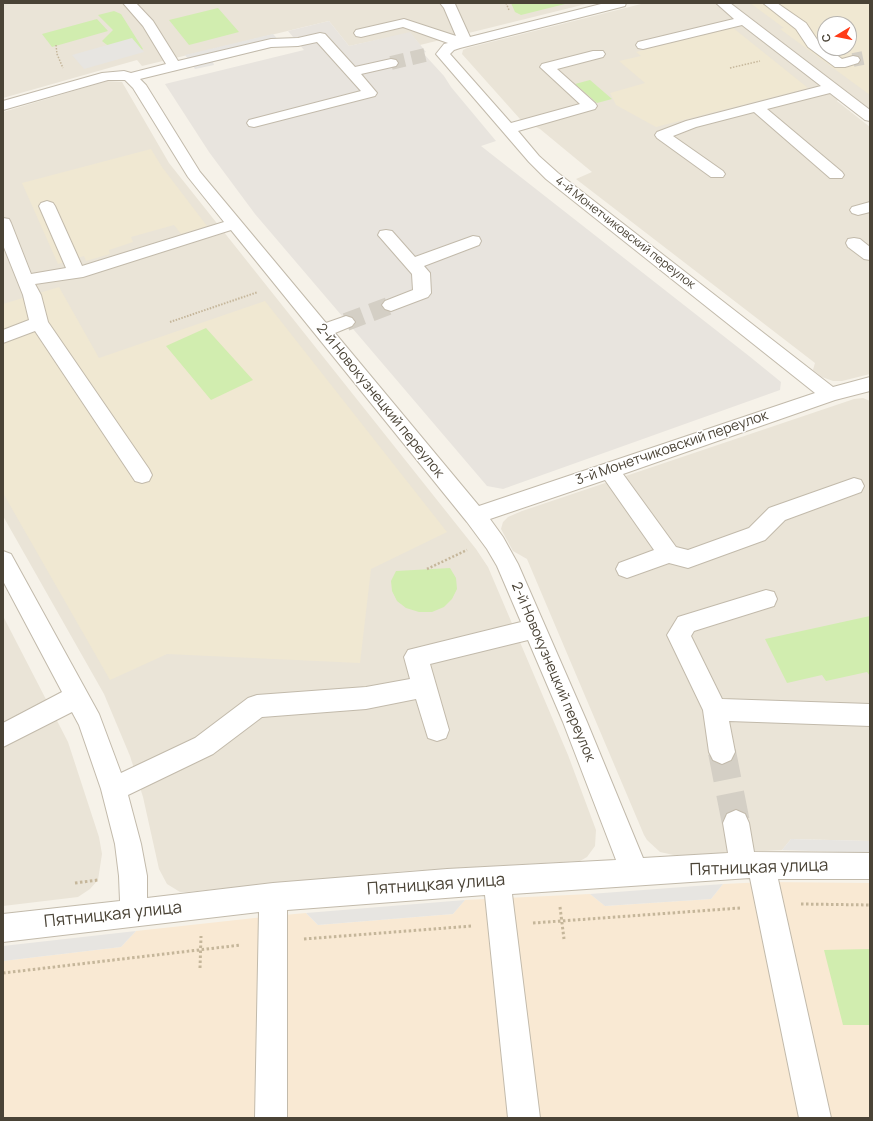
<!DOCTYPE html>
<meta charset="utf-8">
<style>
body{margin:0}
#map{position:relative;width:873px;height:1121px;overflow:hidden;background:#f6f2e9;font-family:Manrope,sans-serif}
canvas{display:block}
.frame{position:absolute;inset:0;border:4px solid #4a4336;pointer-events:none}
.north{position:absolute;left:817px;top:16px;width:40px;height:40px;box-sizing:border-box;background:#fff;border:1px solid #b7b4af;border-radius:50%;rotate:260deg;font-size:11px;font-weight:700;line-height:16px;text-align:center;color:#4a4336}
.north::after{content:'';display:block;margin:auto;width:14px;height:18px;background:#ff3b17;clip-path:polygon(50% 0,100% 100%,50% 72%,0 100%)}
</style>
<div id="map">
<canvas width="873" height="1121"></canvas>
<div class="frame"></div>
<div class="north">С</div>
</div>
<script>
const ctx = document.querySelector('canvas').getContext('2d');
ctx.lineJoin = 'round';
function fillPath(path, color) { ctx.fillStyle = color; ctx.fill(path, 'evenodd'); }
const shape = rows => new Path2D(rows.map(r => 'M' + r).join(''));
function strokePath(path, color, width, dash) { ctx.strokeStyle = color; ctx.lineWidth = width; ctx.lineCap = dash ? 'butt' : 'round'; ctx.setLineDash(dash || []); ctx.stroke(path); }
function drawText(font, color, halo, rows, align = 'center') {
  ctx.font = font + ' Manrope,sans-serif'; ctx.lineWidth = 3; ctx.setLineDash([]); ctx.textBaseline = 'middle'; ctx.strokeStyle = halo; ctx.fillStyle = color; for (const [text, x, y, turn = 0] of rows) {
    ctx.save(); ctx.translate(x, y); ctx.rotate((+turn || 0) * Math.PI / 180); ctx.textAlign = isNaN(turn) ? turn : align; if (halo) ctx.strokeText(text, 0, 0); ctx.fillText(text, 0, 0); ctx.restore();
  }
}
fillPath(shape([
 [3,3,590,3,420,45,410,33,349,46,329,21,142,66,137,60,3,98],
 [645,3,718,3,840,97,837,101,870,127,870,374,842,381,833,381,822,377,813,370,815,363,576,179,592,172,540,129,520,119,462,54,463,50,467,48],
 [731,3,870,3,870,109],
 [825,24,849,24,849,48,825,48],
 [107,81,122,82,169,163,476,549,488,567,568,755,596,830,595,846,587,857,580,861,406,871,187,892,180,892,167,884,159,869,143,797,130,756,104,694,3,516,3,112],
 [863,398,870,401,870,841,791,839,782,850,678,856,660,852,647,840,644,835,527,559,513,551,501,529,503,522,508,517,522,511,854,399],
 [3,616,68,742,99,837,102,854,98,880,90,889,78,897,3,906]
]), '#eae4d7');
fillPath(shape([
 [765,882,870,883,870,1118,3,1118,3,961,121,947,136,931,273,916,306,913,318,925,453,914,465,900,590,894,605,906,711,899,723,884]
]), '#f9e9d3');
fillPath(shape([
 [329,21,349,46,410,32,426,52,423,53,444,76,451,87,496,141,481,146,749,356,781,382,780,390,503,489,487,486,255,214,209,152,165,84,304,50,288,31]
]), '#e8e4de');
fillPath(shape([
 [750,3,870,3,870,95,780,29,784,28],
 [825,24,849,24,849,48,825,48],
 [732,27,808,88,656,127,616,105,610,93,645,83,619,61,641,56,636,52],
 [151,149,162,167,207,226,181,234,174,225,131,237,133,242,109,250,110,254,86,261,84,256,58,264,22,183],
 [59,287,99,358,265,301,447,532,371,569,360,663,167,654,110,680,3,493,3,304]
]), '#f0e8d2');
fillPath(shape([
 [511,3,569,3,521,15,515,12],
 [218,8,239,32,189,45,169,20],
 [114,11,121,14,143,49,136,54,120,55,102,41,113,30,98,15],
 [97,19,108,31,52,47,42,34],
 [590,80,612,99,597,103,575,84],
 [206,328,253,380,211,400,166,346],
 [450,568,456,578,457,589,452,599,444,607,432,612,419,612,406,608,397,601,392,591,391,581,396,571],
 [870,616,870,676,867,672,826,681,822,675,787,683,765,639],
 [870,949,870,1025,843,1025,824,950]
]), '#d1edaf');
fillPath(shape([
 [273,34,283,45,213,62,214,65,195,69,185,55],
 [132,38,144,52,84,69,72,55],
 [791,839,870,841,870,853,782,850],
 [723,884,711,899,605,906,590,894],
 [465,900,453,914,318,925,306,913],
 [136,931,121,947,3,961,3,946]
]), '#e7e5e1');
strokePath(shape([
 [853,60,863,58],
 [391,63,425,55]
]), '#d4cfc5', 14, [14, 7]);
strokePath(shape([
 [346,322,391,305]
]), '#d4cfc5', 18, [18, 9]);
strokePath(shape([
 [722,752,736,823]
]), '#d4cfc5', 28, [28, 14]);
const minor = shape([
 [123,3,136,3,153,21,178,61,271,39,298,38,320,33,325,34,355,67,391,59,396,60,398,63,396,66,361,74,377,93,375,96,254,127,249,126,247,123,249,120,361,91,317,42,298,46,271,47,140,79,146,85,200,172,326,323,346,316,352,318,355,322,352,326,335,333,479,506,815,393,546,179,529,162,436,54,444,44,448,43,403,27,361,37,356,36,354,33,356,30,404,19,456,36,444,8,440,3,455,4,470,37,605,3,626,3,625,6,460,48,454,50,450,54,511,123,580,104,540,67,542,64,593,51,603,51,605,54,603,57,557,69,595,103,597,106,595,109,518,131,539,156,558,173,833,387,870,377,870,391,835,400,623,474,676,547,688,550,749,528,769,508,854,478,861,480,864,486,861,492,785,520,765,540,688,568,669,563,627,578,619,575,616,569,619,563,654,550,605,480,490,519,503,537,518,564,587,722,643,858,728,853,723,823,727,814,736,810,745,814,749,823,754,852,870,853,870,879,778,879,831,1118,799,1118,750,878,512,894,540,1118,508,1118,485,895,287,910,287,1118,255,1118,259,912,3,942,3,914,120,901,119,876,115,844,101,789,79,725,72,712,3,747,3,723,62,692,3,581,3,551,11,554,99,714,121,773,195,738,248,698,257,695,366,687,410,679,404,657,408,650,521,622,497,566,487,549,467,522,231,230,83,277,35,284,41,295,48,322,149,469,152,475,149,481,142,483,135,481,35,331,3,343,3,330,29,320,23,295,3,245,3,218,9,219,11,223,31,274,66,268,39,206,41,203,47,201,53,203,55,206,82,266,224,222,188,177,133,88,125,80,108,80,3,110,3,101,102,73,124,71,131,73,166,64,143,26,123,3],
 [528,640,563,722,616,860,447,869,273,883,147,898,147,876,141,844,128,795,213,754,262,717,366,709,416,699,428,738,437,741,446,738,449,730,430,664,528,640],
 [716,3,730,3,870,110,870,121,865,120,830,93,767,109,842,172,844,175,842,178,830,178,754,112,696,127,673,136,723,171,725,174,723,177,711,177,657,138,655,135,657,132,686,121,821,86,742,25,643,49,638,48,636,45,638,42,734,19,716,3],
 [763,3,777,3,806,23,818,41,842,59,853,56,858,57,860,60,858,63,845,67,835,67,808,47,796,29,763,3],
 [870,202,870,212,858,215,852,213,850,210,852,207,870,202],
 [386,230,392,231,415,257,473,236,479,237,481,241,479,245,424,266,430,273,431,293,428,297,391,311,385,309,382,305,385,301,413,290,412,274,378,235,380,231,386,230],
 [854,238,860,239,870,247,870,260,864,259,848,247,846,243,848,239,854,238],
 [766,590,774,592,777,599,774,606,694,631,691,636,722,699,870,704,870,726,729,721,735,752,731,760,722,764,713,760,709,752,703,710,667,635,678,617,766,590]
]);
strokePath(minor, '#c2baab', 2);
strokePath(shape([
 [506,3,509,10],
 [56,45,57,54,63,68],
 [730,68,760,61]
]), '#c5b69a', 1.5, [1.5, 1.5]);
strokePath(shape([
 [170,322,258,292]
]), '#c5b69a', 2, [1.5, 1.5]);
strokePath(shape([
 [427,569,467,550]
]), '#c5b69a', 2.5, [2, 2]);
strokePath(shape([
 [75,883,98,880],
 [801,904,870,905],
 [560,907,564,939],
 [533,923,740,908],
 [304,939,472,926],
 [200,968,201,936],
 [3,973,241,945]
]), '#c5b69a', 3, [2.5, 2.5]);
fillPath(minor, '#fff');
drawText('12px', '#4a4336', '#fff', [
 ["4-й Монетчиковский переулок",625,233,38]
]);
drawText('14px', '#4a4336', '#fff', [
 ["2-й Новокузнецкий переулок",380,401,51],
 ["3-й Монетчиковский переулок",672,448,-19],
 ["2-й Новокузнецкий переулок",553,672,67]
]);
drawText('17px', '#4a4336', '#fff', [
 ["Пятницкая улица",759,868,-2],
 ["Пятницкая улица",436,885,-4],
 ["Пятницкая улица",113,915,-6]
]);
</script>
